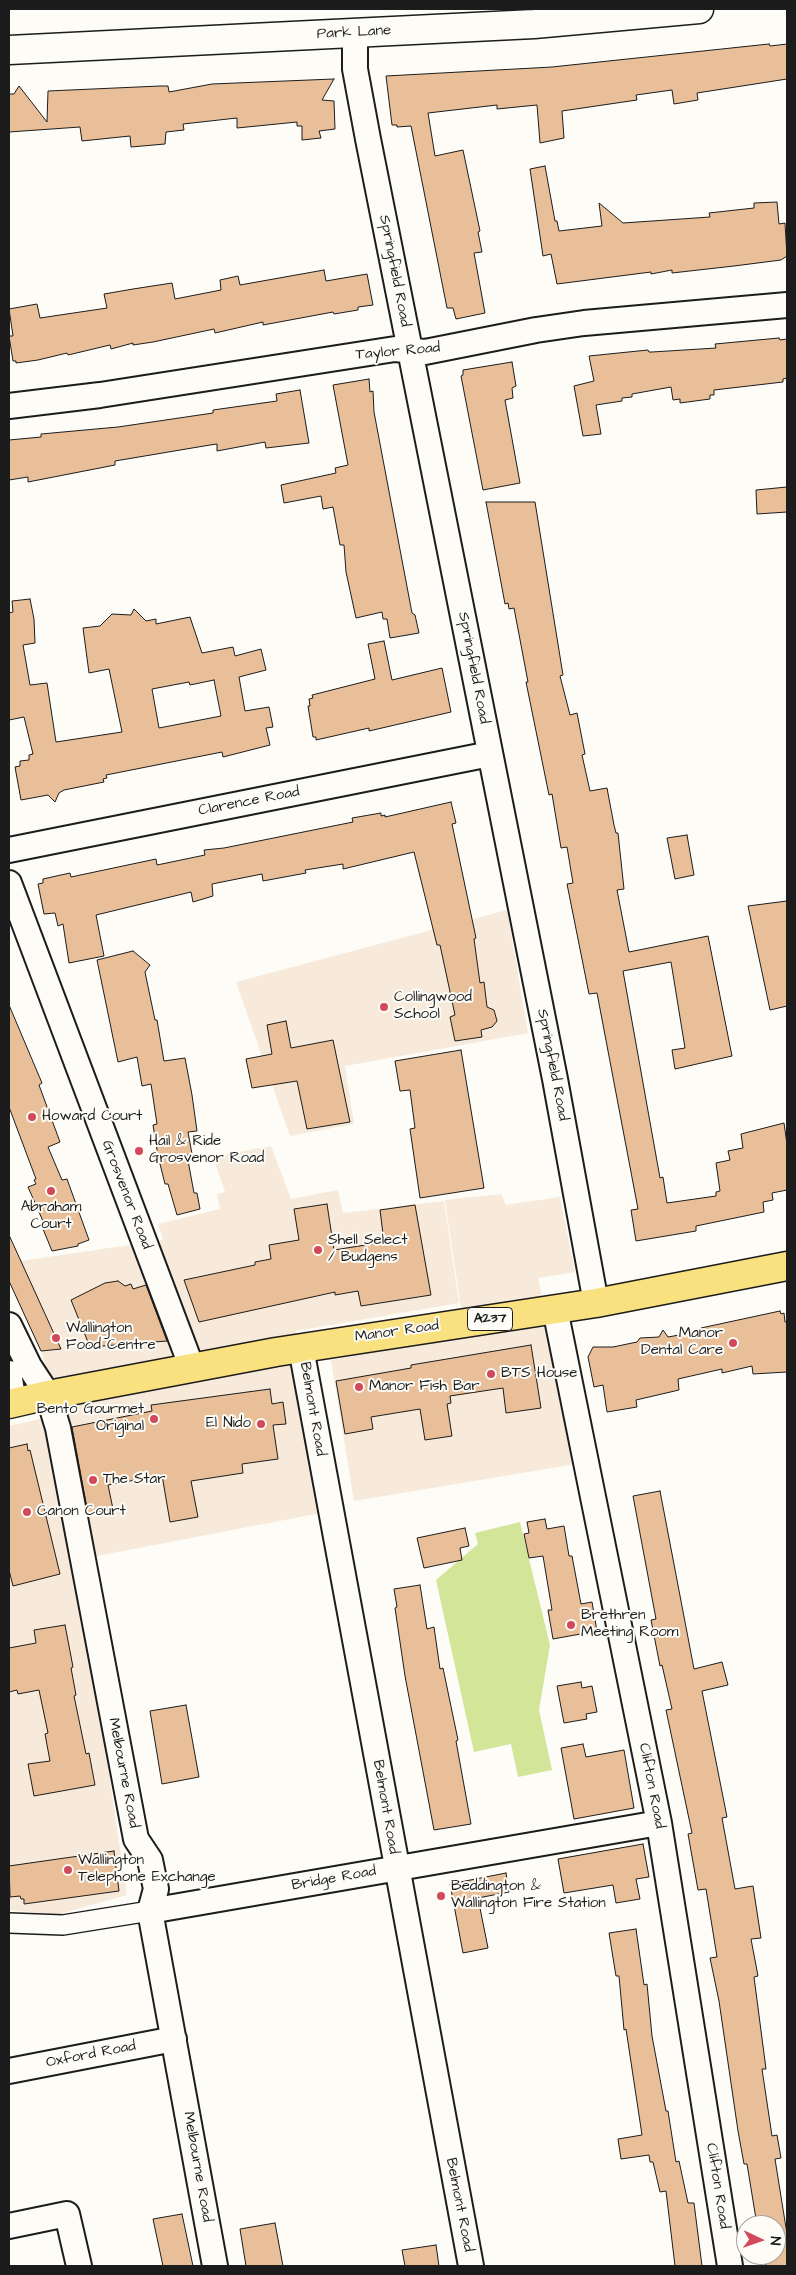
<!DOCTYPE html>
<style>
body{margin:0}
#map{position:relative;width:796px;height:2275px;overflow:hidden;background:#fdfcf7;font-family:"Architects Daughter",sans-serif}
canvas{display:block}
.frame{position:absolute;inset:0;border:10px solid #1c1c1c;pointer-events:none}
.north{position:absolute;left:736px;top:2215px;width:50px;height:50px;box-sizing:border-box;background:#fdfcf7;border:1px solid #a3a29f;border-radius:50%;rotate:93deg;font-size:14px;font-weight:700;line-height:20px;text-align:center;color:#1c1c1c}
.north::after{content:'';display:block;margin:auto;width:18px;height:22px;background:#d1495b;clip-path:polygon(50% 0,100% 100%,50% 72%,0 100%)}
</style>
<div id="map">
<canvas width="796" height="2275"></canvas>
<div class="frame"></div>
<div class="north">N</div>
</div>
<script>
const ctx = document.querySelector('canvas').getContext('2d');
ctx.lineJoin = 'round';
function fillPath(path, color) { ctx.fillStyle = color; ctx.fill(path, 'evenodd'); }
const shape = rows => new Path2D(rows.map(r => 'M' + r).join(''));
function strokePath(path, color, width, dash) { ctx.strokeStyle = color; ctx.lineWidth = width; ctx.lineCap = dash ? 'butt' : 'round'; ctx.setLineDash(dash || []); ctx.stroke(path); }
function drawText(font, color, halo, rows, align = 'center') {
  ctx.font = font + ' "Architects Daughter",sans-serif'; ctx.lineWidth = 4; ctx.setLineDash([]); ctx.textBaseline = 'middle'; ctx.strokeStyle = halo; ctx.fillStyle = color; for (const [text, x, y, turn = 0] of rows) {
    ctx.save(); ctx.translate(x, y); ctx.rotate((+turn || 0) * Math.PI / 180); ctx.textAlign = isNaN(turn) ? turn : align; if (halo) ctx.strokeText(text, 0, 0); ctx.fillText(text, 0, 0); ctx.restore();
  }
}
fillPath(shape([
 [507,910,528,1033,345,1066,354,1124,290,1136,236,982],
 [271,1146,291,1199,338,1190,343,1213,444,1201,459,1303,296,1331,326,1512,92,1557,42,1353,9,1282,9,1236,21,1261,163,1240,158,1224,220,1209,217,1194,225,1192,213,1157],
 [501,1194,506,1205,560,1197,575,1272,538,1278,576,1464,354,1501,331,1360,465,1335,445,1200],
 [45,1418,81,1587,127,1895,56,1915,9,1910,9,1426]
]), '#f7eada');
fillPath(shape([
 [520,1522,550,1645,539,1710,552,1770,518,1777,511,1744,474,1752,436,1580,478,1544,475,1533]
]), '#d2e599');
const building = shape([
 [769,44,770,46,787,44,787,79,697,93,698,100,674,104,672,90,636,95,637,100,562,111,564,138,540,143,537,105,497,109,497,105,428,113,435,156,463,150,480,231,478,232,482,252,474,253,485,313,456,319,453,308,447,308,411,126,397,127,397,125,392,125,386,76,552,67,769,44],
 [334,79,322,100,334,101,335,129,319,131,321,138,302,140,302,126,297,126,297,122,237,128,237,118,183,124,184,130,166,132,165,144,131,147,130,136,82,141,80,127,9,132,9,94,14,94,19,86,47,122,48,91,160,86,168,86,169,92,212,84,334,79],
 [545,166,555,221,557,221,559,231,602,226,599,203,623,223,710,217,709,213,754,208,754,203,777,202,779,224,785,223,787,256,781,260,734,266,672,273,672,270,651,274,651,272,557,284,551,254,543,256,530,169,545,166],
 [324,270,326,281,367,274,373,305,358,307,358,310,334,314,333,312,263,325,263,322,215,333,214,329,153,342,133,345,133,343,111,349,110,345,68,355,67,353,38,360,16,363,16,361,13,361,9,336,13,336,9,309,37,304,40,318,107,308,104,294,133,289,172,283,175,299,221,290,220,280,238,276,240,285,324,270],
 [779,338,780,340,787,339,787,378,783,379,783,382,714,390,714,395,710,395,710,399,680,403,680,399,673,400,671,387,632,394,632,397,622,398,622,401,596,405,601,434,583,436,574,386,594,381,589,356,648,350,649,352,652,352,716,348,715,344,779,338],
 [512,362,516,386,512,388,513,398,505,400,520,483,483,490,461,376,463,375,463,370,512,362],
 [369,379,370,392,373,391,374,412,412,613,415,615,419,633,390,638,387,619,383,619,382,612,356,618,346,572,344,545,340,545,333,507,323,509,321,496,284,503,281,485,336,473,335,468,348,465,333,385,369,379],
 [300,390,309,443,266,448,265,442,217,451,217,444,210,445,115,461,115,465,28,482,28,477,9,480,9,440,41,437,41,434,118,427,213,413,213,410,277,401,276,394,300,390],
 [787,487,787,512,757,514,756,490,787,487],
 [486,502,535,502,563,675,560,676,570,715,577,713,585,754,582,755,590,791,607,788,614,825,616,833,618,833,624,889,617,890,629,952,708,936,732,1056,675,1069,672,1050,685,1048,671,962,623,971,660,1178,663,1177,667,1203,716,1196,716,1192,720,1191,716,1163,730,1160,728,1151,743,1148,741,1134,784,1123,787,1144,787,1190,772,1193,773,1200,763,1202,764,1212,696,1226,696,1231,636,1241,631,1210,638,1209,597,993,589,994,567,884,573,883,567,847,561,848,552,794,549,795,526,682,528,682,514,608,509,609,508,603,505,604,486,502],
 [30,599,34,619,35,643,23,645,30,685,47,683,56,742,122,732,109,669,89,673,83,628,100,626,112,614,131,615,134,609,146,621,156,619,156,624,190,617,202,653,233,647,235,656,261,649,266,670,239,677,245,711,269,707,273,727,266,728,270,745,223,757,222,752,106,775,107,778,103,779,104,782,64,790,59,793,55,802,48,795,21,800,15,767,20,766,20,761,29,760,29,755,33,754,24,717,9,720,9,613,13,612,12,601,30,599],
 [214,680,221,716,159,728,152,689,189,682,190,685,214,680],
 [384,641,392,680,442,668,451,712,369,731,369,728,316,740,316,737,313,737,308,706,310,706,309,699,313,698,312,695,375,679,368,644,384,641],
 [451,802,456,823,452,824,476,938,474,939,480,983,484,982,487,1007,494,1010,497,1021,492,1027,481,1030,482,1037,455,1041,450,1017,455,1015,440,945,437,945,414,852,343,869,343,864,305,870,306,873,263,881,262,874,212,884,213,896,193,902,191,892,96,915,104,956,69,963,63,924,58,926,55,913,44,914,38,884,43,883,43,879,70,873,71,877,156,859,157,865,205,855,204,850,224,848,353,822,352,818,381,813,381,816,385,815,385,817,451,802],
 [687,835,694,875,675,879,667,838,687,835],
 [787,901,787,1006,770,1010,748,906,787,901],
 [133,951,150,965,145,972,155,1020,157,1020,164,1061,185,1058,192,1095,197,1131,188,1132,192,1154,187,1155,194,1193,197,1193,200,1209,177,1215,168,1184,165,1184,158,1156,153,1125,157,1124,151,1084,142,1086,137,1057,118,1062,97,960,133,951],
 [9,1005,42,1083,39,1085,60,1142,48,1147,62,1180,67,1179,89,1240,78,1244,78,1246,52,1251,43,1229,46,1228,28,1187,36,1184,34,1180,36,1179,9,1107,9,1005],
 [286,1021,291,1048,333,1040,350,1122,307,1129,297,1081,252,1088,246,1059,272,1054,267,1025,286,1021],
 [461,1050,484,1188,420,1198,410,1129,415,1128,410,1090,400,1091,395,1061,461,1050],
 [327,1204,334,1250,384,1242,380,1210,415,1205,431,1295,361,1306,358,1291,335,1295,335,1292,199,1322,184,1280,255,1265,255,1262,271,1259,269,1245,299,1240,294,1209,327,1204],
 [9,1235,61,1349,41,1351,9,1281,9,1235],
 [118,1281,125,1286,131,1284,133,1289,146,1285,167,1341,90,1347,71,1300,105,1283,118,1281],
 [780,1311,781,1314,784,1313,785,1322,787,1322,787,1372,753,1374,752,1366,722,1373,722,1369,678,1379,679,1390,636,1400,637,1407,607,1412,603,1385,594,1387,588,1357,593,1347,613,1347,637,1342,640,1338,659,1337,663,1330,668,1337,701,1331,701,1328,780,1311],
 [531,1345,541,1408,506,1413,503,1388,450,1396,451,1403,447,1404,452,1436,425,1440,420,1409,371,1417,373,1429,345,1434,336,1381,411,1368,411,1365,531,1345],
 [270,1389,272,1404,283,1402,286,1424,273,1425,278,1459,242,1464,243,1473,191,1481,198,1517,170,1522,162,1475,108,1485,113,1509,88,1514,72,1427,152,1411,151,1405,270,1389],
 [27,1444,28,1451,30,1450,60,1574,13,1586,9,1570,9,1448,27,1444],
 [660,1491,694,1669,722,1662,728,1685,702,1691,727,1817,722,1818,735,1889,753,1886,761,1938,751,1939,758,1976,754,1977,766,2069,762,2069,772,2136,777,2135,781,2158,775,2159,787,2234,787,2266,766,2266,764,2255,776,2255,776,2225,757,2225,747,2164,744,2164,738,2131,719,2001,710,1958,717,1957,706,1889,698,1890,688,1834,692,1833,666,1710,672,1709,662,1665,660,1666,651,1620,656,1619,633,1496,660,1491],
 [545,1519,547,1529,564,1526,569,1556,572,1556,581,1604,592,1602,597,1631,553,1639,548,1610,552,1610,543,1556,529,1558,524,1534,529,1533,527,1522,545,1519],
 [465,1528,469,1546,460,1548,462,1560,424,1568,417,1538,465,1528],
 [420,1585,427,1629,434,1627,440,1669,443,1668,458,1740,456,1741,471,1824,434,1830,405,1676,395,1608,397,1607,394,1589,420,1585],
 [65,1625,73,1667,71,1668,76,1695,74,1696,86,1754,89,1753,95,1785,34,1796,28,1764,50,1761,45,1734,48,1733,39,1690,18,1694,17,1690,9,1692,9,1648,36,1643,34,1630,65,1625],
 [581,1682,582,1688,592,1686,597,1712,586,1714,587,1719,564,1723,557,1686,581,1682],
 [186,1705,199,1777,162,1784,150,1711,186,1705],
 [583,1744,586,1757,624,1750,634,1808,574,1819,561,1748,583,1744],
 [643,1844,649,1877,636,1879,640,1899,616,1903,613,1885,564,1893,558,1859,643,1844],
 [114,1851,119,1891,24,1904,24,1899,21,1899,20,1896,10,1897,9,1866,114,1851],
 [506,1873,509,1892,478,1898,488,1948,463,1953,450,1884,506,1873],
 [636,1929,644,1985,647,1984,652,2036,666,2111,668,2111,676,2162,679,2161,688,2203,694,2203,702,2266,675,2266,666,2191,660,2192,653,2162,650,2162,649,2155,621,2159,618,2139,642,2135,626,2029,624,2030,619,1976,616,1976,609,1933,636,1929],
 [182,2214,193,2266,163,2266,153,2219,182,2214],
 [275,2223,283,2266,246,2266,240,2229,275,2223],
 [436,2245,439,2266,405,2266,402,2250,436,2245]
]);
fillPath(building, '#e8bf98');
strokePath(building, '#1c1c1c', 1);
const pedestrian = shape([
 [9,1923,63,1925,150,1911]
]);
const minor = shape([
 [355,33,355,69,368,139,555,1079,596,1303],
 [9,406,100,395,395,349,425,352,536,330,584,323,787,305],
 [9,850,490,754],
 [9,883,192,1368],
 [555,1309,659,1823,730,2266],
 [9,1325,29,1366,48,1395,58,1428,136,1839,150,1860,156,1889,150,1911,215,2266],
 [301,1348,471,2266],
 [9,1373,14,1403],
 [150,1911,659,1823],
 [9,2071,174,2039],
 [9,2226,67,2214,79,2266]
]);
const secondary = shape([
 [9,50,534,24,699,9]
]);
const primary = shape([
 [9,1404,48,1395,276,1352,596,1303,787,1266]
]);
strokePath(pedestrian, '#1c1c1c', 22);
strokePath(minor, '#1c1c1c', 28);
strokePath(secondary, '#1c1c1c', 31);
strokePath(primary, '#1c1c1c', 31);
strokePath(pedestrian, '#fdfcf7', 19);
strokePath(minor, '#fdfcf7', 24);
strokePath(secondary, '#fdfcf7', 28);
strokePath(primary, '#fae180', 28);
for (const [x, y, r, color] of [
 [384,1007,5,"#d1495b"],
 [32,1117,5,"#d1495b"],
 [139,1151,5,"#d1495b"],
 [51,1191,5,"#d1495b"],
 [318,1250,5,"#d1495b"],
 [56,1338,5,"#d1495b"],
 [733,1343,5,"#d1495b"],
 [491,1374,5,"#d1495b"],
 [359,1387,5,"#d1495b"],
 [154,1419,5,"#d1495b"],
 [261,1424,5,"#d1495b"],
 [93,1480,5,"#d1495b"],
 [27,1512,5,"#d1495b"],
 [571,1625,5,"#d1495b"],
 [68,1870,5,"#d1495b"],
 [441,1896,5,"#d1495b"]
]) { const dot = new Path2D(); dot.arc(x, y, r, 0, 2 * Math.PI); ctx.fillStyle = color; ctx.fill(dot); strokePath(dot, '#fdfcf7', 2); }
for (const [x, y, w] of [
 [490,1319,45]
]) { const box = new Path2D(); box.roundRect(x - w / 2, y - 11.5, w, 23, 4); ctx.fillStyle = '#fdfcf7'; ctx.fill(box); strokePath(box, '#1c1c1c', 1); }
drawText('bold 14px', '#1c1c1c', null, [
 ["A237",490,1319]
]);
drawText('15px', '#1c1c1c', '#fdfcf7', [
 ["Park Lane",354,33,-3],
 ["Springfield Road",394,271,79],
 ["Taylor Road",398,352,-5],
 ["Springfield Road",473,668,79],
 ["Clarence Road",249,802,-11],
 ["Springfield Road",552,1065,79],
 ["Grosvenor Road",126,1195,69],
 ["Manor Road",397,1332,-8],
 ["Belmont Road",312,1409,80],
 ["Melbourne Road",123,1773,79],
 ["Clifton Road",651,1786,79],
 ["Belmont Road",385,1807,80],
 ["Bridge Road",334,1879,-10],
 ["Oxford Road",91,2055,-11],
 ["Melbourne Road",197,2167,80],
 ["Clifton Road",717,2186,81],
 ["Belmont Road",459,2205,79]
]);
drawText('15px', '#1c1c1c', '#fdfcf7', [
 ["Collingwood",394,998],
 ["School",394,1015],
 ["Howard Court",42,1117],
 ["Hail & Ride",149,1142],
 ["Grosvenor Road",149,1159],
 ["Abraham",51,1208,"center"],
 ["Court",51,1225,"center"],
 ["Shell Select",328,1241],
 ["/ Budgens",328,1258],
 ["Wallington",66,1329],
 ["Food Centre",66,1346],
 ["Manor",723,1334,"right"],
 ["Dental Care",723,1351,"right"],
 ["BTS House",501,1374],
 ["Manor Fish Bar",369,1387],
 ["Bento Gourmet",144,1410,"right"],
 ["Original",144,1427,"right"],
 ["El Nido",251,1424,"right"],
 ["The Star",103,1480],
 ["Canon Court",37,1512],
 ["Brethren",581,1616],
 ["Meeting Room",581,1633],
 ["Wallington",78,1861],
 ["Telephone Exchange",78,1878],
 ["Beddington &",451,1887],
 ["Wallington Fire Station",451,1904]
], 'left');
</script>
